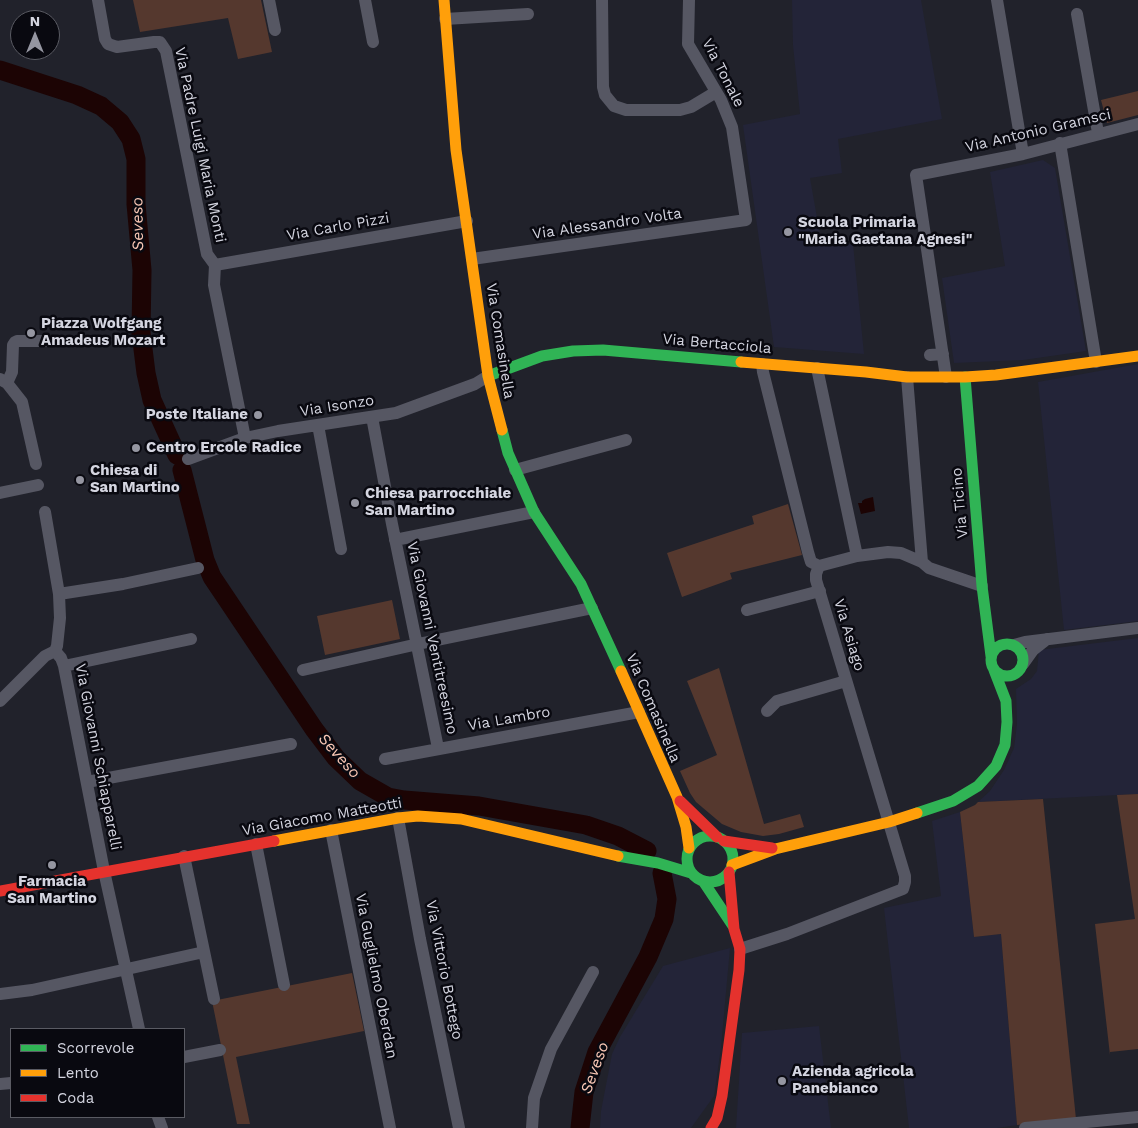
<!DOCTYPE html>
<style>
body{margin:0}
#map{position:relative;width:1138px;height:1128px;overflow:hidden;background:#21222b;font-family:"Work Sans",sans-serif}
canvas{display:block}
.legend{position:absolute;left:10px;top:1028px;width:175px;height:90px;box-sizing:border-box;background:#090910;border:1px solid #5a5b63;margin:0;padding:6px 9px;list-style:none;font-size:15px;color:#d4d5e0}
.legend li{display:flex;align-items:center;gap:10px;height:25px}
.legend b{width:25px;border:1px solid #5a5b63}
.north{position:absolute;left:10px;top:10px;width:50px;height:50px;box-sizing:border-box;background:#090910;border:1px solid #5a5b63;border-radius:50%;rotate:0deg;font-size:14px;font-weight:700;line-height:20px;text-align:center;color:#d4d5e0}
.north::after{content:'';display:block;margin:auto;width:18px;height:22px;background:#9596a1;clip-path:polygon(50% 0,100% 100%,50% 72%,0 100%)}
</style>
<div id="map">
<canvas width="1138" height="1128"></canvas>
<ul class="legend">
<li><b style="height:6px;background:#30b455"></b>Scorrevole</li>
<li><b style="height:6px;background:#ff9f0a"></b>Lento</li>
<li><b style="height:6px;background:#e5322d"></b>Coda</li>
</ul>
<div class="north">N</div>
</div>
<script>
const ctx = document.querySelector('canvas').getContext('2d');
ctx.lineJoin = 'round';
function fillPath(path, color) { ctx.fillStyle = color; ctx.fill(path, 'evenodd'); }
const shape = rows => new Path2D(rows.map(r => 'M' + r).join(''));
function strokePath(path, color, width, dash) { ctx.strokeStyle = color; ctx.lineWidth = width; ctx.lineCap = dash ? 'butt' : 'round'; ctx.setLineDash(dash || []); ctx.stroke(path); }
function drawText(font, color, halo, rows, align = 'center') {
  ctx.font = font + ' "Work Sans",sans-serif'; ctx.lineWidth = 5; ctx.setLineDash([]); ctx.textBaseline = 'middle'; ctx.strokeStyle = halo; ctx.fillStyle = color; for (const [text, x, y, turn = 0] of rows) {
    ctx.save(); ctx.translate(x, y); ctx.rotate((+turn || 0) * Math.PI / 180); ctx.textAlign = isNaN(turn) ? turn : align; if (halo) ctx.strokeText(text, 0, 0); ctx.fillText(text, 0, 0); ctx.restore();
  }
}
fillPath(shape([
 [792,0,921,0,942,119,838,139,842,173,810,178,822,246,853,244,864,354,774,347,743,125,800,114,793,45],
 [1043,160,1055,168,1086,351,1023,360,954,363,942,278,1005,266,990,172],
 [1138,364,1138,621,1064,630,1038,382],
 [1138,638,1138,794,978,802,990,791,1004,770,1014,748,1017,724,1016,689,1031,679,1037,671,1039,650],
 [960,812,974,937,1001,934,1017,1125,997,1128,909,1128,884,908,941,896,932,821],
 [730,948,721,1047,714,1096,691,1128,600,1128,601,1111,612,1054,620,1037,663,966],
 [819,1026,831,1128,736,1128,742,1033]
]), '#232438');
fillPath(shape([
 [133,0,261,0,272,52,238,59,228,18,140,32],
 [1138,91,1138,115,1107,123,1101,100],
 [788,504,802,555,730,573,732,579,682,597,667,553,754,524,752,516],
 [392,600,400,639,325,655,317,616],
 [719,668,764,824,800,814,804,827,779,834,763,836,741,832,722,824,696,802,690,793,680,771,717,755,687,681],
 [1138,794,1138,1049,1110,1052,1110,1055,1095,924,1135,919,1117,795],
 [1043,799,1076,1119,1017,1125,1001,934,974,937,960,812,975,805,978,802],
 [352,973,364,1031,236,1057,250,1124,237,1124,212,1001]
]), '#55382e');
fillPath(shape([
 [873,497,875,511,861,514,858,503,862,503,862,501,865,499]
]), '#1c0404');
strokePath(shape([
 [0,70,77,95,101,106,120,122,131,139,136,159,136,204,142,270,141,333,146,373,152,400,177,455],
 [182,470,205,560,212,577,314,729,336,758,360,781,388,797,404,800,479,806,586,825,618,836,647,851],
 [580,1128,584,1092,597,1052,648,957,664,919,667,899,662,873]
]), '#1c0404', 19);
strokePath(shape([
 [98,0,105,39,108,44,117,47,154,42,160,42,166,51,207,254,215,265,214,285,245,438],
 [269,0,275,30],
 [365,0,373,42],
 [602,0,603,87,605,95,614,106,626,110,680,110,691,107,716,92],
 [997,0,1023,154],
 [1077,14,1098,133],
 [445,19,528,14],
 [1060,143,1096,362],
 [472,259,746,220,732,127,721,100,688,44,689,0],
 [215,265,467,221],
 [930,355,943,354],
 [762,364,763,372,808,552,811,562,819,566],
 [817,368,857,556],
 [907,377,922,562],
 [946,377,916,175,1023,154,1138,124],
 [0,379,7,383,22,402,36,464],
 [7,383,12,372,13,345,15,342,17,341,54,341],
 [372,417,392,524,438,748],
 [318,425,341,549],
 [188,459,245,438,278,431,396,413,475,384,488,376],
 [515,470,626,440],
 [0,493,38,485],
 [395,540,534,512],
 [819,566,857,556,888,552,901,553,922,562,929,568,982,586],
 [59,594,123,584,198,568],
 [747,610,820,591],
 [1014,645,1025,642,1138,628],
 [55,651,61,658,64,666,104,871,139,1029],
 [1023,664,1033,650,1047,639],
 [64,666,191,639],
 [303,670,418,644,592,608],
 [0,701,45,656,55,651,57,646,60,618,59,594,45,512],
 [767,711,777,701,846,681],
 [385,759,639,712],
 [87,782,291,744],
 [398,818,420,939,459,1128],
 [331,830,390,1128],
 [256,844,284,985],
 [184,856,214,999],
 [740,949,787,934,903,889,905,882,905,876,816,580,816,574,819,566],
 [0,994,32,990,204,952],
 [184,1057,220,1050],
 [0,1084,11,1083],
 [158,1117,162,1128],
 [532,1128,534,1098,551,1049,593,972],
 [1025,1128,1138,1117]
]), '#565763', 12);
strokePath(shape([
 [488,376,542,356,573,351,603,350,741,362],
 [965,377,982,586,991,656],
 [502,430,508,453,534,512,581,584,621,671],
 '991 660a16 16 0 1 1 32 0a16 16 0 1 1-32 0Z',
 [917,813,953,801,978,786,996,766,1005,745,1007,722,1006,701,994,670],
 '687 859a23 23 0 1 1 46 0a23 23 0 1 1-46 0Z',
 [618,856,658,863,691,873],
 [703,881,733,926]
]), '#30b455', 11);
strokePath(shape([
 [444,0,456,150,488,376,502,430],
 [741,362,866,372,907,377,965,377,996,375,1138,356],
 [621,671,677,797,686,827,689,848],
 [274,841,398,818,418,816,461,819,618,856],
 [732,865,775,849,889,822,917,813]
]), '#ff9f0a', 11);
strokePath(shape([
 [680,801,717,837],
 [724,841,772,848],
 [0,891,274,841],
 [711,1128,717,1118,722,1096,739,970,740,949,734,929,729,872]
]), '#e5322d', 11);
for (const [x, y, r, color] of [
 [788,232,5,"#9596a1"],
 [31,333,5,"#9596a1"],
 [258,415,5,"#9596a1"],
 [136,448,5,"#9596a1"],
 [80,480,5,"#9596a1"],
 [355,503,5,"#9596a1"],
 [52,865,5,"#9596a1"],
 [782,1081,5,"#9596a1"]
]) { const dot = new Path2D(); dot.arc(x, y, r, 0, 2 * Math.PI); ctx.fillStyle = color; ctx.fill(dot); strokePath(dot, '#090910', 2); }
drawText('15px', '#d4d5e0', '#090910', [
 ["Via Tonale",723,73,63],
 ["Via Antonio Gramsci",1038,131,-13],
 ["Via Padre Luigi Maria Monti",200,145,78],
 ["Via Alessandro Volta",607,224,-8],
 ["Via Carlo Pizzi",338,227,-10],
 ["Via Comasinella",500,341,81],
 ["Via Bertacciola",717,344,5],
 ["Via Isonzo",337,406,-9],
 ["Via Ticino",960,503,-95],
 ["Via Asiago",849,635,73],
 ["Via Giovanni Ventitreesimo",432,638,78],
 ["Via Comasinella",653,708,67],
 ["Via Lambro",509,719,-10],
 ["Via Giovanni Schiapparelli",98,757,79],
 ["Via Giacomo Matteotti",322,817,-10],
 ["Via Vittorio Bottego",444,970,79],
 ["Via Guglielmo Oberdan",376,976,79]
]);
drawText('bold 15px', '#d4d5e0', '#090910', [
 ["Scuola Primaria",798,223],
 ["\"Maria Gaetana Agnesi\"",798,240],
 ["Piazza Wolfgang",41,324],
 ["Amadeus Mozart",41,341],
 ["Poste Italiane",248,415,"right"],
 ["Centro Ercole Radice",146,448],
 ["Chiesa di",90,471],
 ["San Martino",90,488],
 ["Chiesa parrocchiale",365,494],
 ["San Martino",365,511],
 ["Farmacia",52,882,"center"],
 ["San Martino",52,899,"center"],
 ["Azienda agricola",792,1072],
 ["Panebianco",792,1089]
], 'left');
drawText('italic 16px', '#f8c6b4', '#090910', [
 ["Seveso",138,224,-91],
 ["Seveso",339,756,48],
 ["Seveso",595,1068,-70]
]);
</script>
